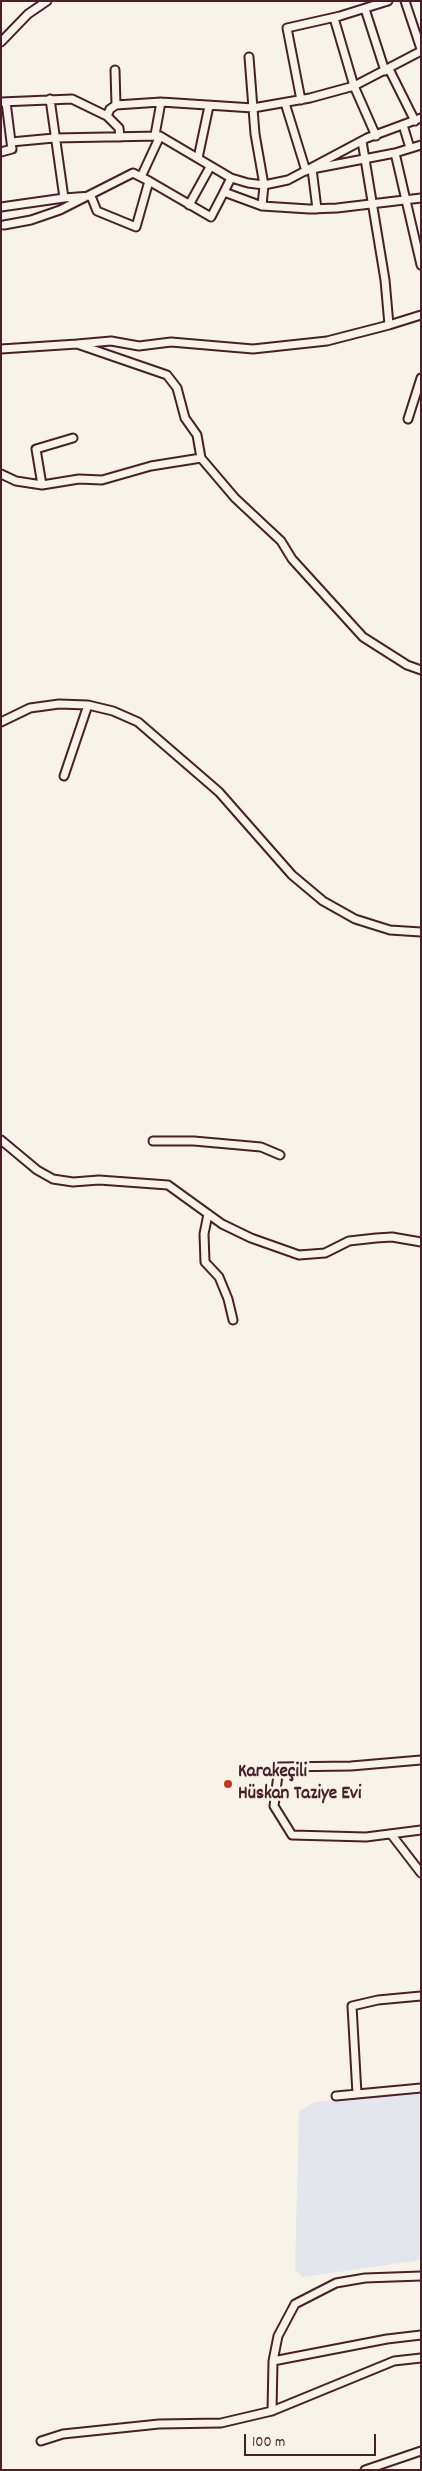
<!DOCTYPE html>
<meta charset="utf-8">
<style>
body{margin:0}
#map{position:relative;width:422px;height:2471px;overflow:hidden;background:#f7f3e8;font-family:Dekko,sans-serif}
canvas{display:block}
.frame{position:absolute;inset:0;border:2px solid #4a1f2b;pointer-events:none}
.scale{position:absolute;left:244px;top:2434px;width:132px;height:22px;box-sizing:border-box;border:2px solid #4a1f2b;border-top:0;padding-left:6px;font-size:15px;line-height:18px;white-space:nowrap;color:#4a1f2b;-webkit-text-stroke:4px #f7f3e8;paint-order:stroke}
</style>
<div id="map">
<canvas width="422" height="2471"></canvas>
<div class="frame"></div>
<div class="scale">100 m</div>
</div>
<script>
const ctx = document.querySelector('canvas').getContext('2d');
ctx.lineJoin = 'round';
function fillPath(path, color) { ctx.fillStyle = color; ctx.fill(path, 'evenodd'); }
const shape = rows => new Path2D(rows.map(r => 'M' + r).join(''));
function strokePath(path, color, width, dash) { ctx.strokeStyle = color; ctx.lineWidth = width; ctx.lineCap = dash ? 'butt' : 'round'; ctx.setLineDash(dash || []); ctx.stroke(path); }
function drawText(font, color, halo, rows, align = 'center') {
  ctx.font = font + ' Dekko,sans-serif'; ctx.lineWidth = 5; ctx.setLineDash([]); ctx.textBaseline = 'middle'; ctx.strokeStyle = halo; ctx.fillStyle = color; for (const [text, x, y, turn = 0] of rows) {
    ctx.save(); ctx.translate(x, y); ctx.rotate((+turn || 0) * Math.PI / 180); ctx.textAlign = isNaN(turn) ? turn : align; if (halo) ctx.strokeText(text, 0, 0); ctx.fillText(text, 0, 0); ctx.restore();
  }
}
fillPath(shape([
 [421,2091,421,2260,303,2277,295,2270,299,2111,315,2102]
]), '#e4e6ed');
const minor = shape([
 [405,1,421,49],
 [365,9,385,71],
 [334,18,354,86,376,136],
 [1,42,28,14,47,1],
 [249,57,255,134,264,185,262,206],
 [389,69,415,121],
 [115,70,116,105],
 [50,99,64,198,91,196,97,211,136,227,149,181,141,177],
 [301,100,287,28,340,16,388,1],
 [1,102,72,99,107,116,119,128,120,137],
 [6,102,11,142],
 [285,103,306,171],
 [107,116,110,109,116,105,161,102,253,108,310,98,354,86,421,51],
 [403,125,410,148],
 [155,135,161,102],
 [362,141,385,280,389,325,421,315],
 [421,145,395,153,421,265],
 [1,152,12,149,11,142,54,138,160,136,231,178,248,183,264,185,288,180,367,138,421,118],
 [198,158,209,106],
 [231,178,224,192,262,206,309,209,337,208,421,198],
 [149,181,211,217,224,192],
 [189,205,210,167],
 [1,207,64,198],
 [317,209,312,169,395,153],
 [4,225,31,220,60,210,133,173,141,177,160,136],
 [1,349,77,344],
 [408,419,421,378],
 [201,458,197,435,185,418,177,388,167,375,77,344,111,341,139,346,171,342,253,349,327,341,389,325],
 [1,474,16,481,42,485,79,479,102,480,151,466,201,458,235,498,281,541,292,559,363,637,407,665,421,670],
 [42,485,36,449,73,438],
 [1,722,30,708,59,704,88,705,113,711,138,722,219,792,292,875,323,901,355,919,390,930,421,932],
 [64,776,88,705],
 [1,1140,37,1170,53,1179,73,1182,99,1180,168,1185,222,1224,251,1238,299,1255,325,1253,349,1241,376,1238,392,1237,421,1242],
 [153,1141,194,1141,261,1147,280,1155],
 [208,1214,204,1234,205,1262,219,1277,228,1299,233,1320],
 [421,1760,351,1766,279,1767,274,1806,292,1835,366,1837,421,1830],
 [391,1834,421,1873],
 [357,2094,352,2006,378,2000,421,1996],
 [336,2096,421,2088],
 [273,2361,278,2336,295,2304,336,2283,365,2278,421,2276],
 [272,2411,273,2361,387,2339,421,2335],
 [41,2441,63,2434,159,2424,221,2423,272,2411,394,2361,421,2358],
 [365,2470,421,2451]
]);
strokePath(minor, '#4a1f2b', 11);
strokePath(minor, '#f7f3e8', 7);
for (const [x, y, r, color] of [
 [228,1784,5,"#c8321e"]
]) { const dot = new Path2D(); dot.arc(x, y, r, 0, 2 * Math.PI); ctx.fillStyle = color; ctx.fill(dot); strokePath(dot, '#f7f3e8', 2); }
drawText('bold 19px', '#4a1f2b', '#f7f3e8', [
 ["Karakeçili",238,1773],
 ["Hüskan Taziye Evi",238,1795]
], 'left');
</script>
